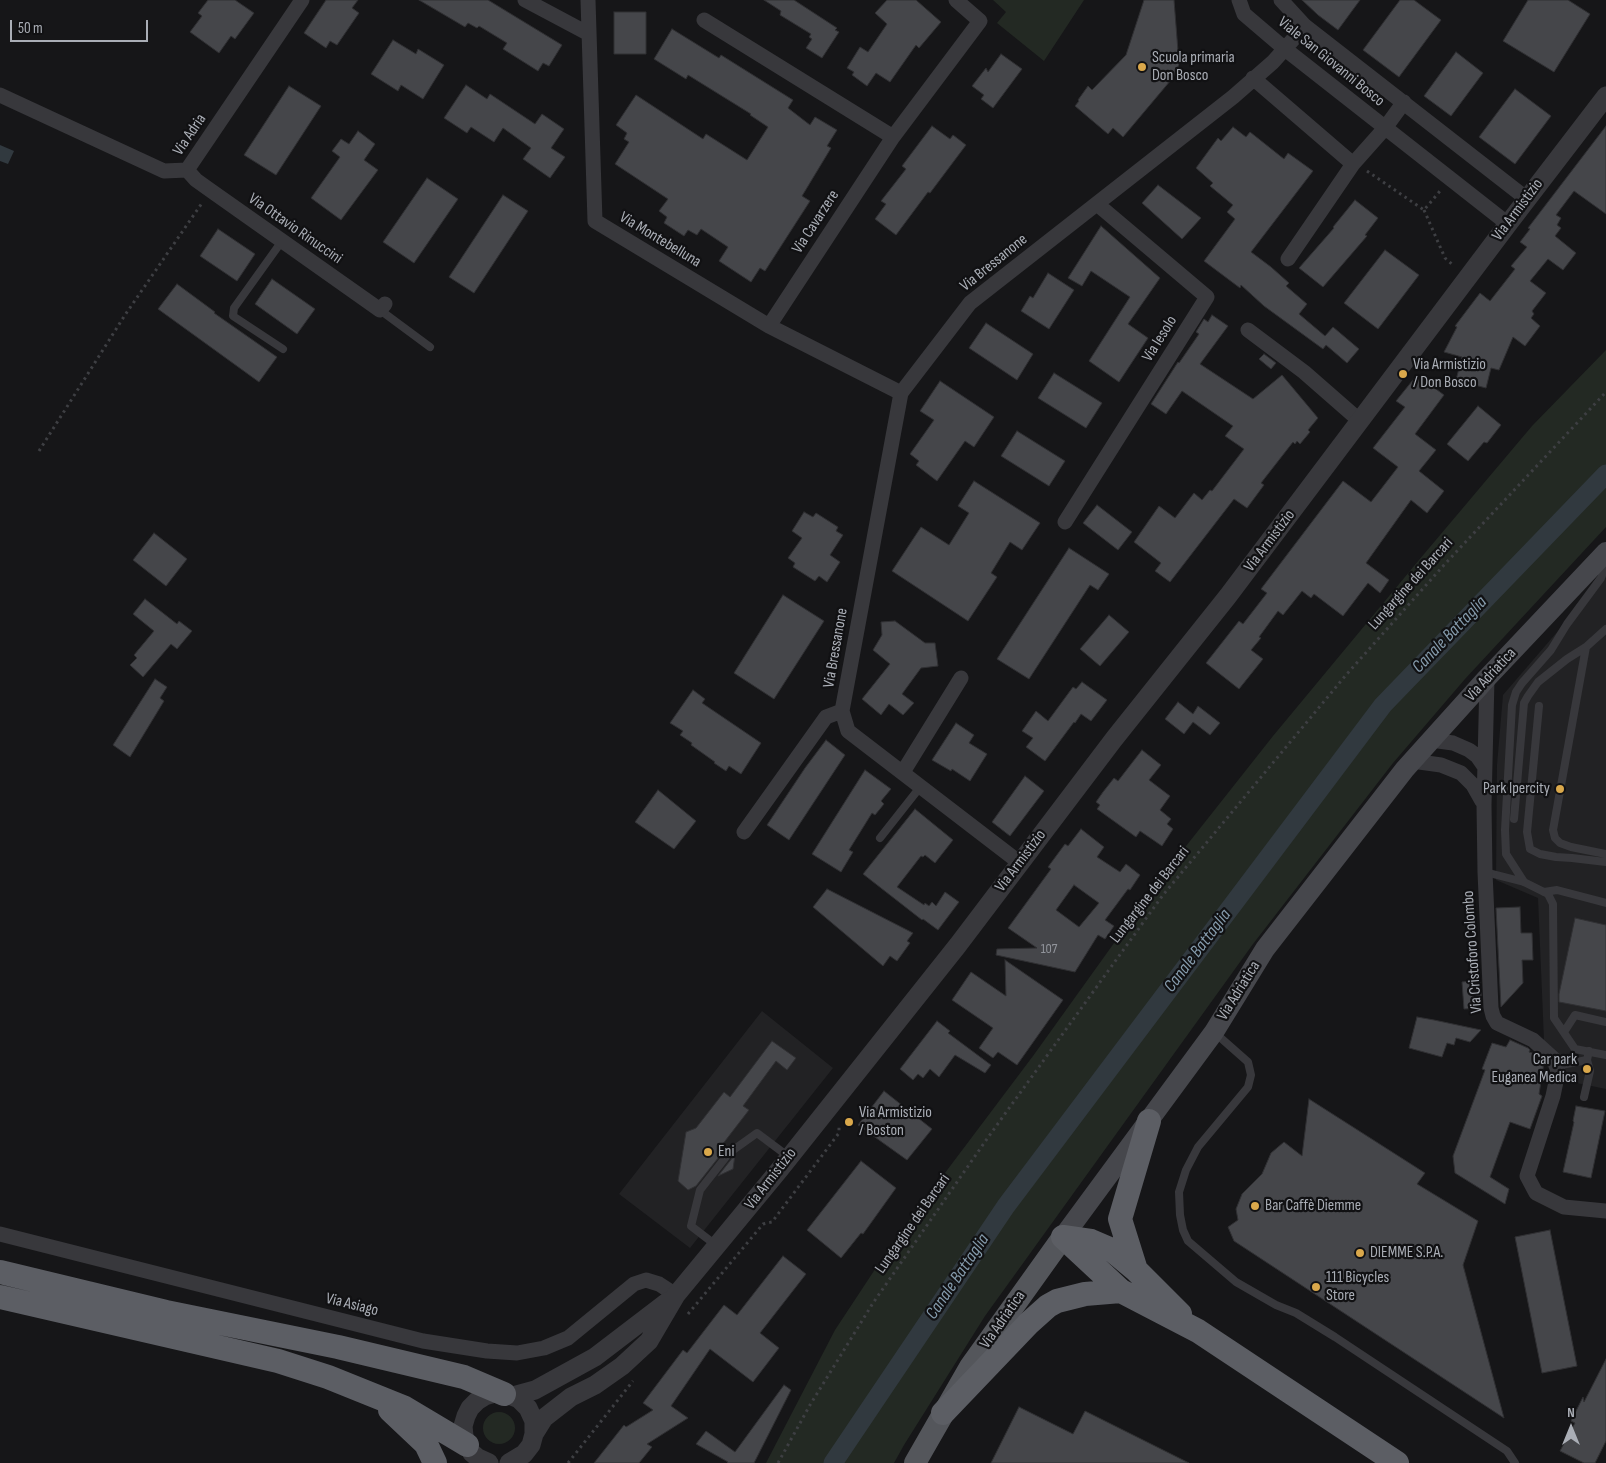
<!DOCTYPE html>
<meta charset="utf-8">
<style>
body{margin:0}
#map{position:relative;width:1606px;height:1463px;overflow:hidden;background:#161618;font-family:"Sofia Sans Condensed",sans-serif}
canvas{display:block}
.north{position:absolute;left:1546px;top:1403px;width:50px;height:50px;-webkit-text-stroke:4px #111113;paint-order:stroke;rotate:0deg;font-size:14px;font-weight:700;line-height:20px;text-align:center;color:#aaaeb6}
.north::after{content:'';display:block;margin:auto;width:18px;height:22px;background:#aaaeb6;clip-path:polygon(50% 0,100% 100%,50% 72%,0 100%)}
.scale{position:absolute;left:10px;top:20px;width:138px;height:22px;box-sizing:border-box;border:2px solid #aaaeb6;border-top:0;padding-left:6px;font-size:15px;line-height:18px;white-space:nowrap;color:#aaaeb6;-webkit-text-stroke:4px #111113;paint-order:stroke}
</style>
<div id="map">
<canvas width="1606" height="1463"></canvas>
<div class="north">N</div>
<div class="scale">50 m</div>
</div>
<script>
const ctx = document.querySelector('canvas').getContext('2d');
ctx.lineJoin = 'round';
function fillPath(path, color) { ctx.fillStyle = color; ctx.fill(path, 'evenodd'); }
const shape = rows => new Path2D(rows.map(r => 'M' + r).join(''));
function strokePath(path, color, width, dash) { ctx.strokeStyle = color; ctx.lineWidth = width; ctx.lineCap = dash ? 'butt' : 'round'; ctx.setLineDash(dash || []); ctx.stroke(path); }
function drawText(font, color, halo, rows, align = 'center') {
  ctx.font = font + ' "Sofia Sans Condensed",sans-serif'; ctx.lineWidth = 4.5; ctx.setLineDash([]); ctx.textBaseline = 'middle'; ctx.strokeStyle = halo; ctx.fillStyle = color; for (const [text, x, y, turn = 0] of rows) {
    ctx.save(); ctx.translate(x, y); ctx.rotate((+turn || 0) * Math.PI / 180); ctx.textAlign = isNaN(turn) ? turn : align; if (halo) ctx.strokeText(text, 0, 0); ctx.fillText(text, 0, 0); ctx.restore();
  }
}
fillPath(shape([
 [1606,575,1606,1089,1553,1078,1552,1071,1545,1064,1538,898,1496,880,1497,765,1503,695],
 [762,1011,833,1068,690,1248,619,1194]
]), '#222224');
fillPath(shape([
 [993,0,1084,0,1044,61,997,23,1006,12],
 [1606,350,1606,527,1465,679,1393,763,1253,944,985,1316,904,1445,894,1463,766,1463,835,1330,893,1242,1033,1056,1160,879,1273,736,1419,560,1532,426],
 '483 1428a16 16 0 1 1 32 0a16 16 0 1 1-32 0Z'
]), '#232923');
fillPath(shape([
 [0,145,14,151,8,164,0,161]
]), '#31393f');
strokePath(shape([
 [833,1463,1006,1206,1383,705,1606,474]
]), '#31393f', 19);
const building = shape([
 [208,0,235,0,254,13,235,39,231,36,219,53,190,32,202,16,198,13,208,0],
 [326,0,358,0,352,8,359,13,337,45,330,41,326,48,304,33,326,0],
 [419,0,488,0,562,45,549,66,543,63,538,71,503,49,507,43,479,26,477,28,468,23,465,27,419,0],
 [764,0,794,0,837,28,835,30,839,32,822,58,806,48,812,39,809,37,811,34,780,15,781,11,764,0],
 [887,0,916,0,941,22,919,48,916,45,890,82,876,73,867,86,852,75,854,72,847,68,860,47,868,52,887,24,875,13,887,0],
 [1144,0,1174,0,1179,64,1176,74,1123,137,1113,128,1108,134,1075,106,1079,101,1078,100,1088,86,1092,90,1126,55,1144,0],
 [1302,0,1360,0,1338,30,1318,15,1302,0],
 [1400,0,1414,0,1441,20,1399,77,1363,50,1400,0],
 [1528,0,1568,0,1590,14,1554,72,1503,41,1528,0],
 [614,12,646,12,646,54,614,54,614,12],
 [672,29,719,58,721,55,793,100,788,108,810,125,815,117,837,130,827,146,831,148,802,196,810,201,765,271,760,268,751,282,719,261,728,247,701,229,697,235,688,230,684,236,664,223,667,217,659,211,668,199,615,164,629,142,624,139,627,133,616,125,636,95,703,139,706,134,747,160,768,127,750,115,751,114,688,75,686,79,654,59,672,29],
 [393,40,416,54,418,49,444,65,423,99,401,85,398,91,371,74,393,40],
 [1456,52,1483,73,1451,116,1424,96,1456,52],
 [1001,54,1022,69,993,108,981,99,984,95,972,86,986,68,988,72,1001,54],
 [466,85,487,99,490,94,535,124,542,114,564,129,551,148,565,157,550,178,523,159,531,148,503,128,494,142,471,127,467,133,444,118,466,85],
 [289,86,321,106,276,175,244,155,289,86],
 [1515,89,1551,116,1515,164,1479,137,1515,89],
 [932,126,950,139,953,135,966,145,930,193,928,192,896,235,875,219,886,204,881,201,906,169,902,166,932,126],
 [1606,126,1606,214,1574,191,1556,215,1561,218,1557,225,1561,228,1555,236,1576,253,1563,270,1548,259,1530,281,1546,293,1532,311,1534,314,1531,318,1540,326,1525,346,1513,337,1499,370,1491,368,1486,388,1456,380,1462,357,1444,352,1457,327,1455,326,1480,293,1490,301,1515,269,1511,266,1527,247,1520,242,1530,229,1528,228,1606,126],
 [1233,127,1246,137,1250,132,1284,159,1288,153,1313,171,1251,252,1271,267,1289,283,1286,286,1307,304,1299,314,1325,336,1333,327,1359,349,1347,363,1326,345,1323,349,1264,306,1241,285,1240,288,1204,261,1235,219,1227,212,1233,205,1210,186,1213,183,1196,168,1218,138,1221,141,1233,127],
 [358,131,375,144,364,160,378,170,341,220,311,198,340,157,332,151,341,139,349,144,358,131],
 [427,178,458,199,414,263,383,242,427,178],
 [1158,185,1201,218,1182,239,1142,203,1158,185],
 [503,195,528,211,474,293,449,277,503,195],
 [1355,200,1378,218,1365,235,1367,236,1323,287,1299,268,1334,228,1333,227,1355,200],
 [1101,226,1160,278,1128,324,1148,338,1119,382,1089,361,1130,297,1091,271,1082,286,1068,278,1101,226],
 [218,229,255,254,237,281,200,256,218,229],
 [1385,250,1419,275,1378,329,1344,303,1385,250],
 [1048,273,1074,290,1049,329,1021,311,1030,296,1033,298,1048,273],
 [272,279,315,309,297,334,255,304,272,279],
 [177,284,215,312,214,313,277,357,259,382,158,309,177,284],
 [1212,315,1228,326,1200,364,1253,399,1282,375,1318,418,1308,430,1310,432,1300,444,1297,441,1295,444,1293,442,1261,483,1264,485,1247,508,1234,499,1170,582,1155,571,1161,563,1134,542,1159,506,1175,518,1194,493,1202,500,1210,490,1212,491,1244,449,1225,436,1233,426,1182,391,1166,414,1151,404,1178,362,1179,363,1199,334,1196,332,1204,319,1208,322,1212,315],
 [986,323,1033,354,1017,380,969,348,986,323],
 [1264,354,1276,363,1271,369,1259,359,1264,354],
 [1054,373,1102,403,1086,428,1038,398,1054,373],
 [1417,375,1444,395,1415,434,1436,450,1419,471,1444,491,1427,513,1411,500,1366,563,1389,580,1380,593,1368,583,1343,616,1314,594,1311,598,1302,591,1283,615,1278,611,1259,637,1261,638,1251,650,1263,659,1239,689,1206,663,1239,621,1243,624,1267,593,1261,589,1343,481,1371,502,1398,467,1373,448,1405,407,1396,401,1417,375],
 [940,381,994,417,974,447,965,441,937,481,916,465,919,461,910,454,934,420,920,411,940,381],
 [1478,406,1501,425,1487,443,1484,442,1468,461,1447,444,1478,406],
 [1017,431,1065,461,1049,486,1001,456,1017,431],
 [974,481,1040,523,1022,550,1010,542,991,573,997,577,968,621,892,571,921,527,949,545,969,513,958,506,974,481],
 [1097,505,1132,532,1118,550,1083,523,1097,505],
 [804,512,813,517,816,513,838,527,836,531,843,535,830,555,840,562,827,582,819,576,815,581,793,567,795,563,788,558,802,538,792,531,804,512],
 [154,533,187,559,166,586,133,560,154,533],
 [1069,548,1109,574,1098,590,1090,585,1029,679,997,659,1069,548],
 [783,595,824,621,774,699,734,673,783,595],
 [145,599,177,624,179,621,192,631,177,649,171,644,143,677,130,665,137,658,134,655,154,631,133,614,145,599],
 [1109,615,1129,632,1100,666,1080,649,1109,615],
 [895,621,925,643,935,643,938,666,921,668,902,694,914,703,903,715,889,704,881,715,862,699,890,664,873,650,882,635,881,622,895,621],
 [155,679,167,687,160,698,164,701,130,757,113,745,155,679],
 [1082,682,1107,700,1091,721,1081,714,1075,723,1074,722,1045,761,1026,747,1033,738,1022,731,1036,711,1048,721,1073,687,1076,689,1082,682],
 [693,690,705,699,702,703,761,743,741,774,729,766,726,771,714,763,715,762,691,745,692,743,680,735,683,731,670,723,693,690],
 [1178,702,1193,714,1198,706,1220,723,1210,735,1193,722,1184,734,1165,719,1178,702],
 [956,723,974,735,969,743,987,754,970,781,952,769,951,771,932,760,956,723],
 [826,740,845,755,789,840,767,825,805,768,826,740],
 [1142,750,1161,765,1149,780,1170,796,1160,810,1171,819,1167,824,1173,829,1162,846,1140,831,1136,837,1097,809,1100,805,1096,802,1103,792,1114,778,1118,781,1142,750],
 [865,770,891,789,881,801,884,804,875,815,872,813,849,850,853,852,841,872,812,854,865,770],
 [1025,776,1044,791,1010,836,992,822,1025,776],
 [658,790,696,821,674,849,635,822,658,790],
 [915,809,953,840,935,863,925,855,923,857,921,856,897,887,924,905,925,903,929,906,932,902,936,906,945,892,959,902,938,930,923,919,922,920,863,874,915,809],
 [1081,829,1104,847,1097,857,1120,872,1126,864,1140,875,1130,890,1128,889,1105,920,1114,926,1105,939,1098,935,1075,972,996,955,997,949,1037,948,1008,928,1051,869,1048,867,1065,844,1068,846,1081,829],
 [1074,885,1099,903,1079,927,1056,910,1074,885],
 [827,889,913,933,907,941,910,943,897,961,890,956,883,966,813,907,827,889],
 [1520,907,1521,933,1532,933,1533,960,1522,960,1523,983,1501,1007,1496,908,1520,907],
 [1575,918,1606,925,1606,1011,1559,1002,1559,994,1575,918],
 [1005,960,1063,1000,1017,1065,998,1052,993,1058,979,1048,993,1028,952,1000,971,972,1006,996,1005,960],
 [1480,980,1482,1008,1464,1009,1462,982,1480,980],
 [1417,1017,1434,1020,1481,1030,1470,1042,1456,1038,1454,1045,1447,1043,1442,1057,1409,1048,1417,1017],
 [937,1021,950,1031,948,1033,991,1065,985,1073,955,1055,939,1077,930,1069,923,1078,918,1074,913,1080,900,1069,937,1021],
 [1510,1040,1528,1048,1530,1050,1529,1052,1535,1054,1544,1062,1539,1094,1542,1096,1530,1129,1510,1122,1490,1177,1509,1189,1505,1204,1455,1173,1453,1156,1485,1070,1482,1069,1492,1043,1506,1047,1510,1040],
 [772,1041,796,1058,787,1070,776,1061,743,1106,749,1110,722,1145,726,1148,696,1186,688,1190,678,1181,686,1132,696,1128,724,1092,730,1097,772,1041],
 [884,1091,932,1129,907,1160,858,1125,884,1091],
 [1309,1099,1425,1173,1417,1184,1478,1221,1463,1265,1504,1418,1234,1241,1228,1227,1238,1220,1236,1209,1242,1194,1262,1174,1271,1153,1284,1142,1302,1156,1309,1099],
 [1576,1106,1605,1111,1591,1178,1563,1172,1574,1122,1573,1121,1576,1106],
 [735,1155,733,1169,718,1176,733,1157,735,1155],
 [861,1161,896,1188,863,1234,861,1233,841,1258,807,1230,861,1161],
 [1550,1230,1577,1366,1542,1373,1515,1237,1550,1230],
 [783,1256,806,1274,760,1333,779,1348,753,1382,710,1349,671,1406,688,1418,647,1444,652,1447,639,1463,594,1463,624,1425,626,1427,653,1410,643,1403,683,1350,687,1353,724,1305,737,1315,783,1256],
 [1606,1359,1606,1441,1595,1463,1584,1463,1560,1451,1575,1423,1571,1421,1583,1397,1584,1402,1606,1359],
 [784,1385,791,1390,754,1463,727,1463,728,1462,696,1444,706,1431,735,1452,784,1385],
 [1019,1407,1073,1434,1085,1411,1189,1463,991,1463,1019,1407]
]);
fillPath(building, '#45464a');
strokePath(building, '#303033', 1);
strokePath(shape([
 [1367,171,1424,210,1440,191],
 [1424,210,1445,258,1454,266],
 [39,451,125,315,202,203],
 [688,1314,763,1224,772,1222,839,1133,839,1125],
 [568,1463,633,1381],
 [778,1463,810,1405,873,1303,989,1136,1163,895,1346,675,1444,565,1606,392]
]), '#3e3f43', 3, [2.5, 4]);
strokePath(shape([
 [282,241,234,308,233,316,283,349],
 [380,310,430,347],
 [1606,629,1586,647,1553,830,1555,838,1560,843,1571,847,1606,854],
 [1539,706,1527,832,1530,849,1540,854,1556,857,1572,858,1606,862],
 [1514,819,1524,703,1528,696,1538,682,1567,659,1586,647],
 [880,838,921,786],
 [1485,872,1524,882,1548,894,1553,904,1554,1018,1575,1049,1606,1055],
 [1524,882,1506,854,1505,830,1512,705,1516,692,1522,683,1551,650,1567,624,1601,578,1606,564],
 [1544,892,1557,890,1606,903],
 [1214,1032,1248,1062,1251,1075,1248,1087,1198,1147,1186,1170,1179,1192,1180,1215,1183,1230,1188,1241,1236,1282,1276,1305,1296,1313,1335,1337,1507,1451,1515,1463],
 [1564,1032,1575,1015,1606,1022],
 [1556,1066,1587,1060,1589,1051],
 [1584,1097,1590,1071,1587,1060],
 [717,1246,691,1226,700,1190,729,1153,757,1133,789,1157]
]), '#38383c', 8);
strokePath(shape([
 [525,0,589,34],
 [588,0,595,221,769,326,901,393],
 [1239,0,1244,14,1285,49,1508,224],
 [1281,0,1305,26,1527,199],
 [704,20,893,137],
 [1253,78,1353,164],
 [0,95,164,171,187,170],
 [187,170,196,180,210,190,380,310,385,304],
 [187,170,302,0],
 [1288,259,1353,164,1385,128,1404,102],
 [769,326,893,137,980,21,956,0],
 [1248,330,1304,372,1360,421],
 [1065,522,1207,297,1097,204],
 [1487,678,1484,805,1485,872,1491,1008,1493,1016,1497,1023,1533,1040,1554,1059,1558,1072,1553,1096,1527,1176,1536,1193,1564,1207,1606,1211],
 [1431,740,1453,743,1469,750,1477,756,1484,766],
 [1412,761,1441,765,1461,773,1473,785,1482,801],
 [903,772,961,678],
 [744,832,826,717,842,711],
 [1020,863,848,731,842,711,901,393,970,303,1233,97,1273,62,1305,26],
 [0,1234,423,1341,487,1351,517,1353,544,1348,568,1338,634,1284,646,1280,659,1284,676,1295]
]), '#38383c', 15);
strokePath(shape([
 [513,1396,535,1390,595,1357,667,1302],
 [534,1434,544,1418,571,1397,595,1385,622,1366,649,1341,676,1295,780,1169,958,945,1114,739,1228,596,1508,224,1606,96],
 [489,1463,478,1458,472,1453,467,1445,464,1436,463,1426,466,1416,470,1408,477,1401,485,1396,495,1393,509,1395,519,1399,528,1408,534,1421,534,1434,531,1445,524,1454,509,1463]
]), '#38383c', 19);
strokePath(shape([
 [1063,1237,1214,1032,1265,949,1405,769,1487,678,1606,552]
]), '#46474c', 20);
strokePath(shape([
 [915,1463,970,1367,1063,1237]
]), '#54565b', 22);
strokePath(shape([
 [1063,1237,1121,1291,1198,1331,1397,1463],
 [1063,1237,1091,1241,1112,1250,1136,1270,1180,1314],
 [1136,1270,1120,1219,1149,1121],
 [0,1272,166,1312,338,1347,464,1377,504,1394],
 [0,1297,278,1361,328,1377,405,1408,467,1445],
 [390,1410,426,1444,435,1463],
 [943,1413,1029,1323,1048,1306,1057,1301,1085,1294,1121,1291]
]), '#5c5e64', 24);
for (const [x, y, r, color] of [
 [1142,67,5,"#daa84b"],
 [1403,374,5,"#daa84b"],
 [1560,789,5,"#daa84b"],
 [1587,1069,5,"#daa84b"],
 [849,1122,5,"#daa84b"],
 [708,1152,5,"#daa84b"],
 [1255,1206,5,"#daa84b"],
 [1360,1253,5,"#daa84b"],
 [1316,1287,5,"#daa84b"]
]) { const dot = new Path2D(); dot.arc(x, y, r, 0, 2 * Math.PI); ctx.fillStyle = color; ctx.fill(dot); strokePath(dot, '#111113', 2); }
drawText('14px', '#91949b', null, [
 ["107",1049,949]
]);
drawText('16px', '#aaaeb6', '#111113', [
 ["Scuola primaria",1152,58],
 ["Don Bosco",1152,76],
 ["Via Armistizio",1413,365],
 ["/ Don Bosco",1413,383],
 ["Park Ipercity",1550,789,"right"],
 ["Car park",1577,1060,"right"],
 ["Euganea Medica",1577,1078,"right"],
 ["Via Armistizio",859,1113],
 ["/ Boston",859,1131],
 ["Eni",718,1152],
 ["Bar Caffè Diemme",1265,1206],
 ["DIEMME S.P.A.",1370,1253],
 ["111 Bicycles",1326,1278],
 ["Store",1326,1296]
], 'left');
drawText('16px', '#aaaeb6', '#111113', [
 ["Viale San Giovanni Bosco",1331,62,39],
 ["Via Adria",190,135,-56],
 ["Via Armistizio",1518,210,-53],
 ["Via Cavarzere",816,222,-57],
 ["Via Ottavio Rinuccini",295,229,35],
 ["Via Montebelluna",660,240,31],
 ["Via Bressanone",994,263,-39],
 ["Via Iesolo",1160,339,-58],
 ["Via Armistizio",1270,541,-53],
 ["Lungargine dei Barcari",1411,584,-48],
 ["Via Bressanone",836,648,-80],
 ["Via Adriatica",1491,675,-47],
 ["Via Armistizio",1021,861,-53],
 ["Lungargine dei Barcari",1150,895,-52],
 ["Via Cristoforo Colombo",1473,952,-94],
 ["Via Adriatica",1239,991,-58],
 ["Via Armistizio",771,1179,-52],
 ["Lungargine dei Barcari",913,1224,-55],
 ["Via Asiago",352,1305,14],
 ["Via Adriatica",1003,1320,-55]
]);
drawText('italic 18px', '#859bac', '#111113', [
 ["Canale Battaglia",1450,635,-46],
 ["Canale Battaglia",1198,951,-53],
 ["Canale Battaglia",958,1277,-56]
]);
</script>
